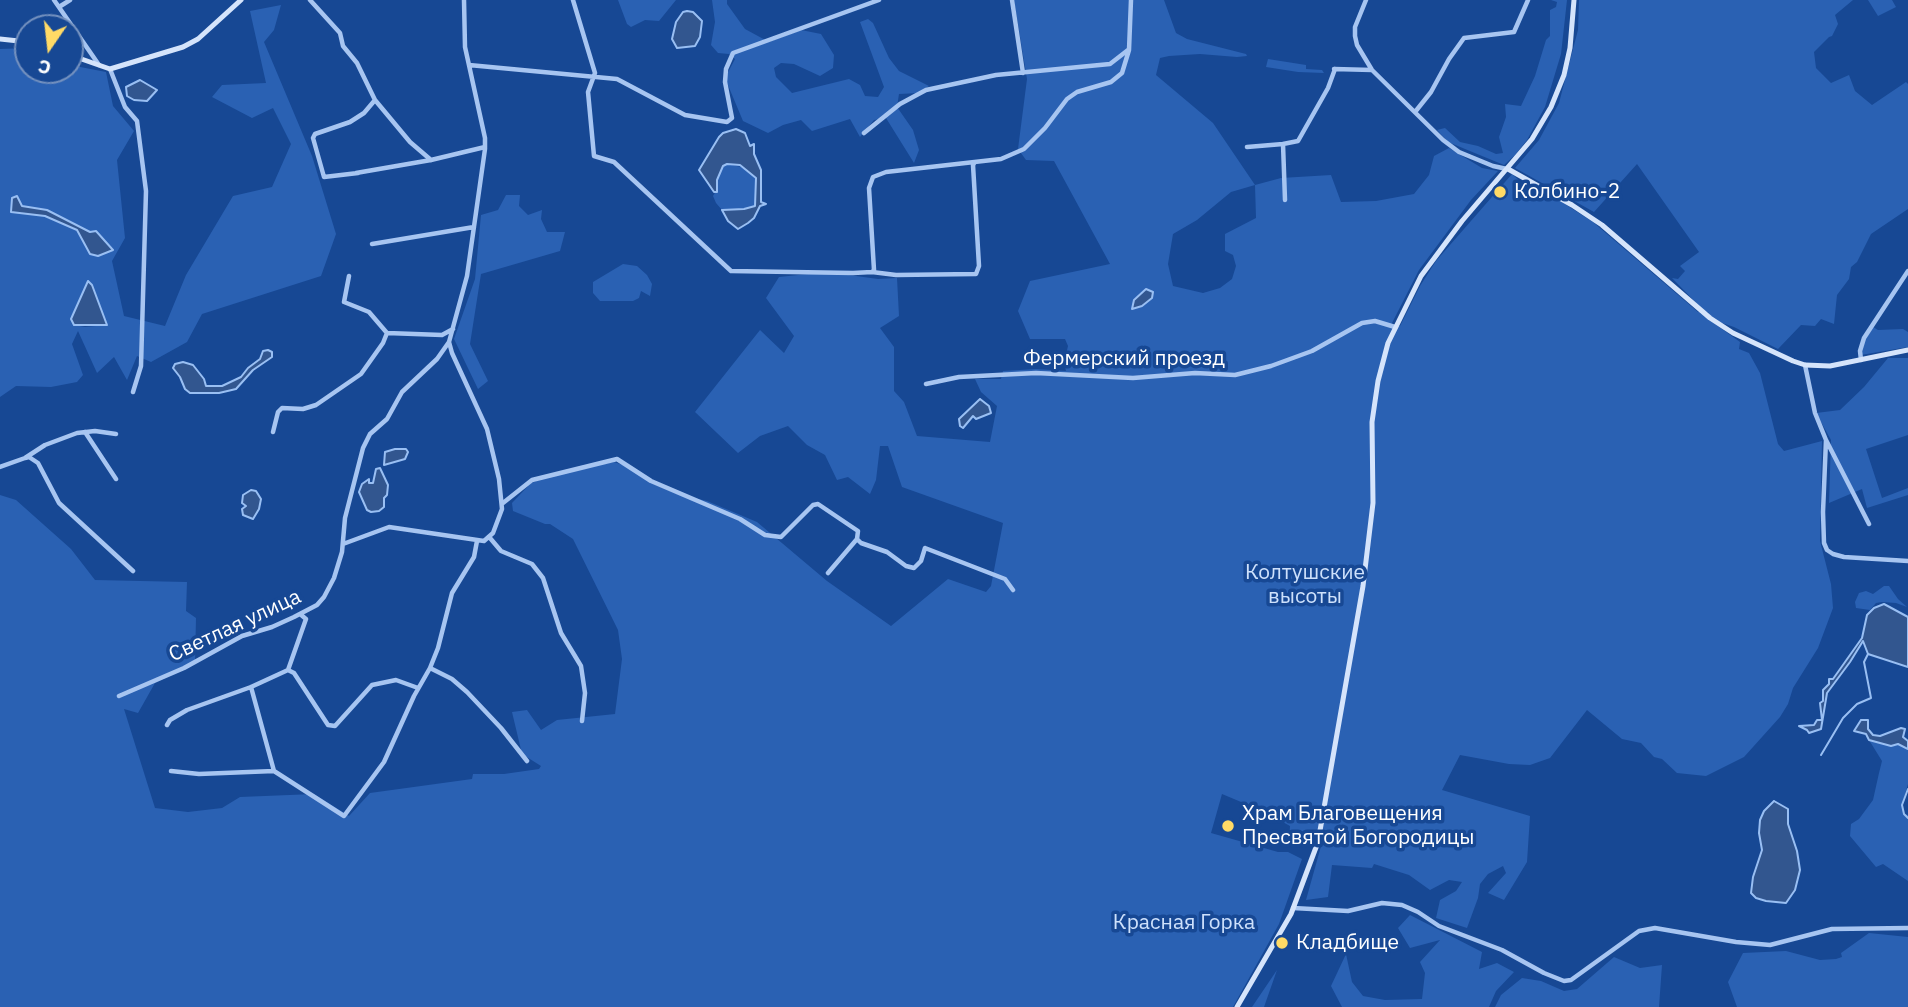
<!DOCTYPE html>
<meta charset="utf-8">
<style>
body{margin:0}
#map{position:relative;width:1908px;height:1007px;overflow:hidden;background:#174894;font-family:"IBM Plex Sans",sans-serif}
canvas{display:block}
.north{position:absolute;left:14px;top:14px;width:70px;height:70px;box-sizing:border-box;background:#174894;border:2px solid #7491bf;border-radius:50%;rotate:194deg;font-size:19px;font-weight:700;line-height:28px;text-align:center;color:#fff}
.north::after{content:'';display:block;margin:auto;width:24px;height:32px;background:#ffda66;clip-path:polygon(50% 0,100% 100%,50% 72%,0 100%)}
</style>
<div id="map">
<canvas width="1908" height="1007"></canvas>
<div class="north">С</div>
</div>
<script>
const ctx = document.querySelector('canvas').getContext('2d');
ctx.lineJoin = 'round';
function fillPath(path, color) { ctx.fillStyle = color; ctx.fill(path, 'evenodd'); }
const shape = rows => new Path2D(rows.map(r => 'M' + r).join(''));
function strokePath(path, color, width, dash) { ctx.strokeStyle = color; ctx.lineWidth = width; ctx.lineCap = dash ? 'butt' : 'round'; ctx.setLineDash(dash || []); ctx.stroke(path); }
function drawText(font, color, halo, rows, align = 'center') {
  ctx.font = font + ' "IBM Plex Sans",sans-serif'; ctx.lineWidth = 7; ctx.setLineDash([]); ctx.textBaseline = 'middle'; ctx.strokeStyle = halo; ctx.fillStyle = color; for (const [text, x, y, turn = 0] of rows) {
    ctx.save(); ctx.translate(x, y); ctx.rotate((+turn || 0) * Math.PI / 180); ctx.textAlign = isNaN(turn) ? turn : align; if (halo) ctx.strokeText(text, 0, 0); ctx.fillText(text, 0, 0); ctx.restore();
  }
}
fillPath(shape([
 [618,0,676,0,659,21,645,20,631,27,627,24],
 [712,0,727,0,727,4,745,29,769,42,801,30,821,34,834,55,833,68,820,76,794,64,781,63,774,68,776,77,792,93,849,79,860,85,865,96,878,97,884,87,860,22,868,19,873,23,889,58,899,71,929,86,919,93,899,94,897,107,913,130,919,150,914,163,886,118,874,120,860,137,850,119,812,131,801,120,783,125,768,133,743,121,725,78,735,59,729,54,718,53,711,45,715,22],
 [1014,0,1164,0,1176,33,1187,39,1246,54,1247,56,1237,57,1200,54,1169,56,1160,58,1156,75,1213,123,1255,185,1281,178,1331,175,1341,202,1376,201,1414,194,1429,175,1434,156,1449,148,1482,168,1498,171,1471,200,1419,270,1391,325,1400,326,1420,286,1436,261,1512,174,1525,186,1535,185,1593,222,1698,312,1704,311,1672,278,1678,279,1685,271,1680,266,1699,252,1637,164,1594,212,1515,168,1539,140,1559,103,1578,30,1579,0,1853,0,1835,15,1838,24,1832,36,1829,37,1814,52,1816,68,1831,83,1849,75,1855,91,1872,105,1906,82,1908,84,1908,209,1871,234,1857,262,1851,267,1849,279,1837,295,1834,324,1821,319,1815,326,1801,325,1778,349,1734,327,1713,320,1708,312,1700,313,1740,342,1739,349,1749,353,1760,373,1778,444,1784,451,1822,441,1820,541,1831,584,1833,608,1818,648,1793,688,1788,704,1780,717,1744,757,1706,776,1677,773,1662,759,1654,757,1641,743,1622,739,1587,710,1550,758,1530,765,1509,764,1460,755,1442,790,1530,816,1527,862,1504,900,1488,893,1506,873,1503,866,1488,874,1480,884,1478,898,1467,928,1436,918,1440,900,1456,891,1462,882,1449,880,1430,890,1409,875,1374,864,1372,868,1332,865,1328,897,1306,900,1323,839,1312,835,1310,845,1289,842,1290,826,1265,812,1222,794,1211,833,1278,852,1288,852,1302,859,1279,924,1233,1007,0,1007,0,495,16,500,71,549,95,580,187,582,186,611,196,618,195,663,155,683,138,713,124,709,155,808,188,812,222,808,240,797,314,794,349,816,370,793,472,779,473,774,504,774,539,769,541,766,522,754,512,712,527,710,541,730,557,720,615,714,622,659,618,630,573,539,550,524,545,524,513,511,512,503,531,483,554,474,614,462,632,468,653,484,677,494,707,501,757,522,827,581,891,626,948,579,986,592,991,586,1003,523,902,487,888,446,880,446,876,480,870,494,848,477,837,480,825,455,807,445,788,426,760,436,738,453,695,412,760,330,784,353,794,336,766,298,779,277,827,272,878,279,897,278,899,316,880,328,894,347,894,391,904,402,917,436,990,442,997,406,981,392,975,379,1001,379,1003,371,1036,369,1066,371,1064,363,1068,346,1065,339,1030,339,1018,311,1030,281,1110,264,1054,161,1026,160,1018,149,1027,79],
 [1255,185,1256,218,1225,234,1225,251,1233,255,1236,266,1232,279,1220,288,1203,293,1173,286,1168,264,1173,234,1197,220,1231,192],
 [1551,0,1567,0,1561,54,1545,107,1527,140,1515,155,1504,165,1448,142,1437,130,1445,128,1460,142,1478,146,1496,154,1503,153,1499,137,1506,117,1505,104,1521,106,1535,76,1546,40,1550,36,1550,10,1556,7,1557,2],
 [1868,0,1892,0,1896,7,1878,16],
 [281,5,274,30,264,42,312,156,336,234,321,276,202,314,187,342,151,362,137,356,127,380,114,357,97,373,78,331,72,344,83,375,77,382,51,387,16,386,0,397,0,49,28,48,28,70,70,70,70,65,106,72,113,106,134,131,117,160,125,238,112,261,124,316,165,326,186,275,233,196,272,187,291,144,273,108,252,118,212,97,222,85,266,83,250,11],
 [17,196,22,206,47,210,90,232,81,235,77,230,45,216,30,213,20,214],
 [88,282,92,285,107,325,85,327,74,325,75,309],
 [1268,59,1306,65,1306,69,1322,70,1324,73,1298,72,1266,67],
 [727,164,746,168,755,178,755,206,743,210,722,210,716,203,713,196,718,188,715,184,723,166],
 [506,195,520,195,519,206,528,215,542,210,541,219,547,232,565,232,560,251,481,274,470,344,488,381,478,389,454,339,475,279,481,215,498,210],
 [623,264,637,266,647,275,652,284,650,296,641,291,639,298,633,301,600,301,593,293,593,282],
 [1873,327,1878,330,1903,329,1908,332,1908,347,1861,355,1865,339],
 [1888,358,1908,358,1908,435,1866,449,1882,498,1908,488,1908,495,1867,508,1862,489,1829,503,1831,440,1816,413,1840,410,1864,387],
 [1884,586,1889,586,1898,599,1907,607,1896,603,1882,602,1876,603,1870,610,1856,608,1855,602,1859,593,1866,591,1873,594],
 [1869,740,1891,746,1898,744,1908,749,1908,784,1902,805,1904,814,1908,815,1908,881,1883,864,1876,867,1850,836,1851,824,1859,819,1873,800,1879,773,1882,761],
 [1410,915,1482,952,1479,969,1497,963,1514,972,1496,991,1489,1007,1342,1007,1331,986,1346,954,1352,982,1363,996,1385,1000,1422,999,1425,973,1420,962,1440,940,1410,948,1398,928],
 [1869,933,1908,937,1908,1007,1737,1007,1728,982,1743,953,1786,951,1820,960,1836,959,1842,957,1841,953],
 [1614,957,1640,968,1662,965,1659,1007,1495,1007,1501,995,1522,978,1541,981,1564,991,1577,989],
 [1277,970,1264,1007,1252,1007]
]), '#2a61b3');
const water = shape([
 [687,11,693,12,702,21,700,37,695,46,677,48,672,39,676,22,683,12,687,11],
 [140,80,157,90,147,101,134,100,127,96,126,87,140,80],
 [736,129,745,133,750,146,754,144,754,154,761,170,761,202,766,204,760,206,754,218,748,223,738,229,728,221,722,210,744,209,755,206,756,178,740,165,727,164,723,166,717,180,717,192,714,192,699,170,719,137,723,133,736,129],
 [17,196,22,206,47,210,90,232,96,231,113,250,98,256,90,254,77,230,45,216,11,212,12,198,17,196],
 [88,281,92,285,107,325,74,325,71,319,88,281],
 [1146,289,1153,292,1152,298,1142,306,1132,309,1134,300,1146,289],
 [268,350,272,352,272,357,253,370,236,389,219,393,190,393,185,389,180,377,173,368,175,364,183,362,193,365,204,379,206,386,222,386,241,377,248,368,260,359,263,351,268,350],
 [980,399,989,406,991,413,976,419,973,416,963,428,960,426,959,419,980,399],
 [395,449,406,449,408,452,405,459,384,465,385,452,395,449],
 [380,468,388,485,387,495,384,498,384,507,379,511,371,512,367,510,359,492,362,484,369,479,369,483,373,483,376,469,380,468],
 [251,490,256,491,261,499,259,509,253,519,243,515,242,509,246,506,242,503,243,495,251,490],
 [1884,604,1908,617,1908,667,1868,654,1863,641,1850,662,1827,693,1821,729,1809,733,1807,730,1799,726,1814,725,1817,720,1822,720,1820,703,1823,701,1823,690,1829,684,1829,679,1833,679,1862,638,1867,615,1874,608,1884,604],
 [1861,720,1868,720,1868,729,1873,735,1880,736,1901,728,1905,729,1903,737,1908,741,1908,749,1898,744,1891,746,1869,740,1866,734,1854,731,1861,720],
 [1774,801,1788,809,1788,824,1797,851,1800,870,1795,890,1786,903,1766,901,1756,898,1751,893,1753,877,1762,850,1759,833,1760,820,1764,811,1774,801]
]);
fillPath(water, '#32568f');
strokePath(water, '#99bff3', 2);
strokePath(shape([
 [1821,755,1843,718,1857,704,1871,698,1864,662,1868,654],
 [1908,789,1902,805,1904,814,1908,818]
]), '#99bff3', 2);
strokePath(shape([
 [54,0,99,65],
 [310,0,340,33,343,46,357,63,375,100,410,142,431,160],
 [573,0,595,73,588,92,594,156,614,162,731,271,853,273,872,272,874,270,869,188,873,177,886,172,1001,159,1024,149,1045,128,1067,99,1077,92,1111,82,1122,73,1129,50,1131,0],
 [1012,0,1023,73],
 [1366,0,1355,27,1355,36,1357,45,1372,70,1443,140,1459,152,1493,166,1507,169],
 [59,7,70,0],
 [469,65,617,79,685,115,727,122,732,118,725,82,726,69,733,53,879,0],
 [110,69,125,107,137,121,146,191,141,366,133,392],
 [1334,69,1372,70],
 [1415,112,1431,92,1449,59,1464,38,1514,32,1528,0],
 [864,133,900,104,926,90,996,75,1110,64,1128,50],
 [1247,147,1283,144],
 [356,173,431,160,485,147],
 [358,173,324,177,313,138,315,134,350,122,364,113,375,100],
 [1285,200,1283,144,1298,141,1328,88,1335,69],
 [372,244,474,227],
 [872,272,896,275,976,274,979,266,973,165,975,162],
 [349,276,344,302,369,312,387,333,442,335,453,329],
 [1861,360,1860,351,1864,338,1908,271],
 [1805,365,1815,413,1826,440,1869,524],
 [926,384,959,377,1036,373,1133,378,1195,373,1235,375,1271,366,1312,351,1362,323,1375,321,1395,327],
 [85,432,116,479],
 [273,432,278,412,282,408,303,409,316,405,361,374,383,343,387,333],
 [1826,440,1823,512,1824,543,1827,550,1833,554,1844,557,1908,561],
 [25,458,29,457,38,463,59,503,133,571],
 [0,467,25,458,45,445,77,433,95,431,116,434],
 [503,503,532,480,617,459,651,481,740,519,765,535,781,537,813,505,818,504,858,531,857,539,861,543,887,552,906,566,914,568,921,561,925,548,1005,579,1013,590],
 [490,538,501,551,532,564,543,578,561,633,581,666,585,693,582,721],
 [343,544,389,527,484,541,493,533,502,509,499,479,487,429,452,353,449,342,467,276,485,149,485,138,465,47,464,0],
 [828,573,857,539],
 [430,668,452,679,467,692,501,728,527,761],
 [288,670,306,619,300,614],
 [251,687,274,771],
 [119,696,184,668,242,636,272,627,294,617,317,605,324,597,334,578,342,552,345,518,363,448,370,434,387,419,402,392,437,359,449,342],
 [167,725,170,720,187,710,251,687,288,670,294,673,328,725,335,726,372,685,396,680,418,688],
 [171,771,199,774,274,771,344,816,384,762,414,696,430,668,438,648,452,593,474,557,477,541],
 [1293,908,1348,911,1382,903,1402,905,1418,912,1439,926,1502,950,1544,973,1564,981,1571,980,1639,931,1655,928,1736,942,1770,945,1832,929,1908,928]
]), '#a7c5f1', 4.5);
strokePath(shape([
 [0,39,28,42],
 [70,55,110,69,183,47,198,39,241,0],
 [1508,169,1572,205,1602,225,1710,318,1733,333,1793,361,1805,365,1830,366,1908,350],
 [1237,1007,1291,914,1318,842,1363,586,1373,503,1372,422,1378,381,1388,343,1421,276,1462,221,1532,139,1551,107,1564,75,1570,48,1574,0]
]), '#d5e4fb', 5);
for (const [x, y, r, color] of [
 [1500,192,7,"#ffda66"],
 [1228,826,7,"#ffda66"],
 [1282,943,7,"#ffda66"]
]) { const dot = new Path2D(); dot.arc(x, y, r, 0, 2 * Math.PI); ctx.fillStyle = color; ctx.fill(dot); strokePath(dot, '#174894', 2.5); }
drawText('21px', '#fff', '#174894', [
 ["Колбино-2",1514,192],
 ["Храм Благовещения",1242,814],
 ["Пресвятой Богородицы",1242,838],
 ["Кладбище",1296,943]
], 'left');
drawText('21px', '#fff', '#174894', [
 ["Фермерский проезд",1124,359],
 ["Светлая улица",235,626,-25]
]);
drawText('21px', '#cee1fc', '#174894', [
 ["Колтушские",1305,573],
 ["высоты",1305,597],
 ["Красная Горка",1184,923]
]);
</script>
